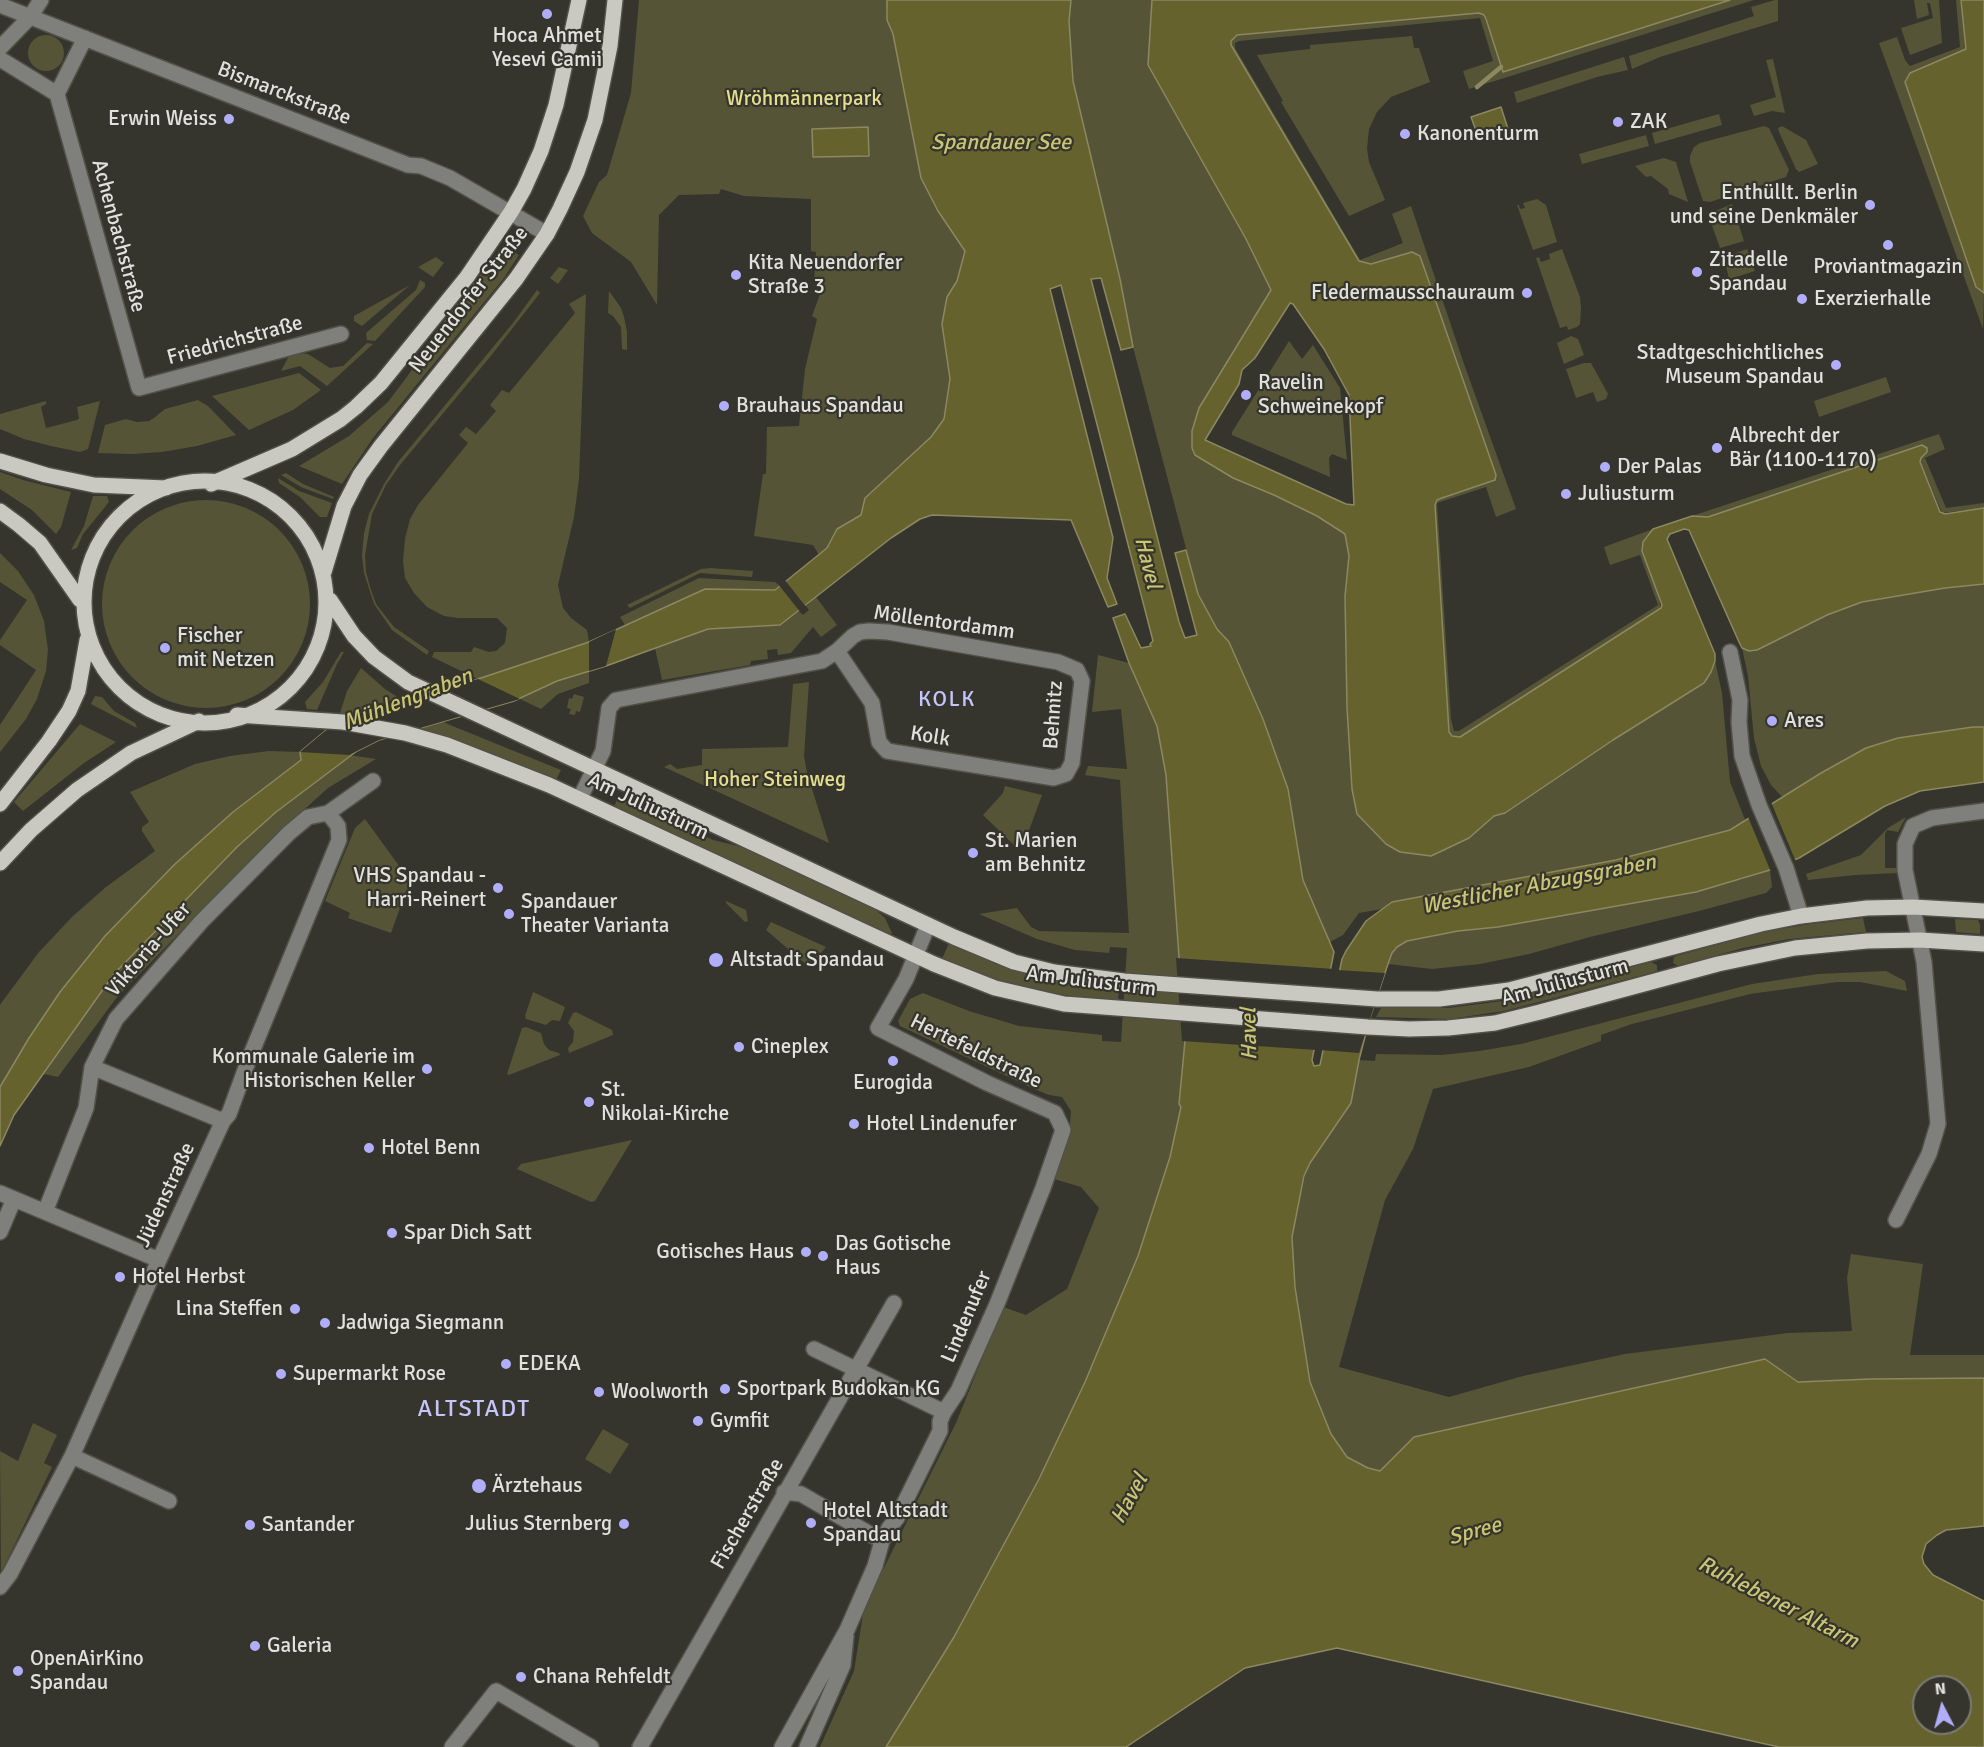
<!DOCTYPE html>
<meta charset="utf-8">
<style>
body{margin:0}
#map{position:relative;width:1984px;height:1747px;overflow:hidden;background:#35352d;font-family:Signika,sans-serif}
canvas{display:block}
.north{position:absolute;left:1912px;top:1675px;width:60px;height:60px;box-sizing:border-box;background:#35352d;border:2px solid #7a7a73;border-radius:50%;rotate:354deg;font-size:16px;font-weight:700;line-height:24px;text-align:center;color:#e2e2dd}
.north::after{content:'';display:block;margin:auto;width:21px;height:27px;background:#b0aefa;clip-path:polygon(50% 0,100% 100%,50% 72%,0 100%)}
</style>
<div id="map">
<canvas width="1984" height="1747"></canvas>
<div class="north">N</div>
</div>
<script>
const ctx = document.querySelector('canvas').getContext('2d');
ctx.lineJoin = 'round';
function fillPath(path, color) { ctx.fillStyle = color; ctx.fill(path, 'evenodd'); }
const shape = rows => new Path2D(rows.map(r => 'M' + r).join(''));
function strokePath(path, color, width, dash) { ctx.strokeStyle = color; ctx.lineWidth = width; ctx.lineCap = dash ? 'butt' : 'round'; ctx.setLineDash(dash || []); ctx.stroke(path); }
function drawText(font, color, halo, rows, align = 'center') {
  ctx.font = font + ' Signika,sans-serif'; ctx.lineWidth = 4.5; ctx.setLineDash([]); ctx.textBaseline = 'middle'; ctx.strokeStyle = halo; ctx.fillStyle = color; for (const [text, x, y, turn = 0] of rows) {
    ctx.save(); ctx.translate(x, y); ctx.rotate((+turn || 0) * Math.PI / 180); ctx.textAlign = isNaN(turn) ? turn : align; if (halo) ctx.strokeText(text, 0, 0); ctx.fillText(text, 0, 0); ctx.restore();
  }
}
fillPath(shape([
 [639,0,887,0,887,20,893,34,921,178,938,211,965,251,957,281,947,297,942,324,950,379,944,419,931,437,865,497,861,515,837,529,827,548,819,555,813,545,754,536,763,474,766,474,767,427,799,426,805,369,817,319,812,316,823,286,814,282,816,252,811,251,811,199,744,196,721,189,719,194,679,195,659,215,657,305,631,262,592,233,583,216,599,182,607,175,631,93],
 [1071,0,1152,0,1148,65,1246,239,1271,290,1199,408,1192,431,1192,448,1196,455,1233,478,1274,495,1317,516,1345,534,1349,556,1345,596,1347,708,1352,789,1357,814,1366,824,1386,844,1400,852,1469,838,1494,816,1505,812,1613,740,1704,684,1711,672,1715,661,1722,693,1730,782,1746,822,1730,830,1616,860,1392,902,1382,909,1359,913,1343,935,1330,942,1303,880,1288,789,1263,719,1229,642,1217,629,1198,594,1133,347,1120,279,1073,81,1069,21],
 [1730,0,1754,0,1469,89,1463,71,1493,61,1480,18,1239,41,1235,43,1235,48,1360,260,1403,243,1392,214,1411,206,1463,361,1516,509,1496,517,1486,487,1437,503,1451,719,1454,731,1459,731,1658,605,1640,555,1610,565,1604,547,1653,529,1645,538,1661,608,1460,737,1455,738,1449,732,1435,505,1437,500,1442,498,1495,480,1496,475,1420,256,1408,253,1371,264,1359,261,1231,45,1231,41,1237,35,1479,13,1484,15,1486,19,1503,72],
 [1775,0,1778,0,1778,21,1660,57,1632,69,1629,56,1754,16,1751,7],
 [1914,0,1939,0,1942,43,1910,55,1901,28,1933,18,1930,3,1927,3,1929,15,1917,19],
 [1956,0,1961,0,1966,49,1917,70,1905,82,1976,287,1984,293,1983,329,1879,43,1897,37,1905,60,1910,66,1960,47],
 '28 53a18 18 0 1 1 36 0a18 18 0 1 1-36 0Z',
 [1412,36,1414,48,1419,48,1430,82,1391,97,1377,112,1369,129,1367,149,1369,162,1385,200,1349,216,1281,102,1283,101,1257,55,1310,49,1310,45],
 [1624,57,1628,70,1597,77,1517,103,1514,92],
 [1773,59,1785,113,1772,111,1754,116,1750,105,1776,97,1766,60],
 [1719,114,1722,125,1655,144,1652,133],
 [1764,126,1769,128,1789,170,1786,177,1710,202,1703,201,1690,162,1690,156,1694,147,1700,143],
 [1782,126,1806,140,1818,164,1799,172,1796,169,1779,132,1778,128],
 [1646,135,1649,146,1582,164,1579,154],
 [1664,158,1676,162,1688,202,1669,194,1668,189,1651,176,1646,177,1635,166],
 [1537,199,1546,205,1557,242,1533,250,1517,205,1519,205,1520,209,1525,208,1523,203],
 [1732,204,1744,241,1720,248,1708,214],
 [503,245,519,255,504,278,373,438,342,484,299,466,349,436,388,402,409,374,439,328],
 [1562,249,1580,297,1581,308,1580,324,1577,327,1568,330,1567,326,1560,328,1536,258,1539,257,1541,262,1550,259,1549,254],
 [1747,249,1755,271,1729,279,1724,257],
 [436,257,444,263,433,277,418,267],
 [559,267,568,270,558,284,550,278],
 [420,280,425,283,425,287,375,341,367,340,366,333,416,290],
 [410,285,362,326,354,321,354,316],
 [537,290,540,293,490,357,400,465,386,485,372,514,365,555,366,572,371,590,376,604,394,627,429,651,427,655,392,630,374,604,364,573,362,555,364,533,369,514,384,484,398,462,513,323],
 [609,291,621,308,624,317,627,332,627,350,622,349,621,327,613,316,608,313],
 [586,294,579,479,574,517,558,585,563,608,571,618,587,630,589,642,478,679,432,657,434,652,471,652,474,647,489,652,496,651,505,643,507,628,497,618,458,618,444,616,427,607,414,593,405,578,403,561,405,539,410,519,418,505,468,443,459,435,466,427,476,434,496,411,490,405,502,390,509,393,575,313,569,304],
 [1571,336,1578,339,1584,355,1564,364,1557,343],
 [1289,341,1302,359,1313,345,1340,388,1347,460,1332,454,1329,458,1330,477,1232,435,1232,432],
 [367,343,373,344,327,386,300,366,281,371,290,354,297,353,308,354,330,368,343,366],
 [1584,363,1591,363,1608,394,1606,399,1597,402,1593,392,1576,398,1566,369],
 [299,373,321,390,293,410,249,430,212,396],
 [1886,377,1891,392,1819,417,1814,401],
 [198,400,208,406,236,435,197,446,162,452,132,454,98,453,105,425,126,419,137,422,149,421,154,418,165,409],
 [46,401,46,404,41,407,46,428,77,420,79,418,77,407,100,401,88,449,80,452,51,446,24,439,0,429,0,414],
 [1939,434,1945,449,1925,458,1946,508,1984,503,1984,508,1942,513,1920,461,1921,458,1708,517,1692,516],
 [0,472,23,480,71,492,61,527,56,534,32,510,0,489],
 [286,473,303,484,334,497,333,499,301,487,281,475],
 [278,478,299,491,332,503,327,517,320,517,300,497,279,483],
 [93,496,107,496,109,502,83,534,77,548,71,550,84,526],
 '102 604a104 104 0 1 1 208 0a104 104 0 1 1-208 0Z',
 [0,553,18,571,34,595,44,621,48,650,46,671,37,699,26,719,0,752,0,725,36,670,0,645,0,640,27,600,0,582],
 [710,568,753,571,752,577,700,573,630,608,627,605,701,569],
 [699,578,775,582,780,586,775,590,705,589,625,625,620,617],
 [1984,584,1984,727,1973,727,1898,738,1866,748,1821,773,1783,798,1771,785,1761,766,1754,738,1748,676,1742,648,1749,651,1827,615,1862,602,1945,588],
 [816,597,837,625,821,637,813,627,791,653,778,655,777,649,767,650,768,659,751,661,750,665,662,680,655,648,708,629,780,625,799,611,803,615,809,610,806,606],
 [341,652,344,652,337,664,317,710,307,709,305,702,323,682],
 [1098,655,1129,663,1157,726,1166,775,1185,1041,1179,1103,1181,1107,1170,1157,1138,1256,1085,1382,1039,1479,954,1637,886,1747,820,1747,854,1671,864,1608,956,1423,1003,1307,1026,1315,1067,1289,1099,1208,1081,1187,1054,1179,1069,1137,1071,1111,1062,1097,1049,1095,1032,1088,900,1026,898,1021,910,999,923,993,969,1011,1019,1026,1102,1035,1102,1041,1121,1042,1127,948,1110,947,1109,953,1075,950,1037,939,979,914,1017,908,1031,927,1039,931,1129,933,1120,780,1085,775,1088,766,1127,769,1121,709,1092,712],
 [361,668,385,689,413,707,450,725,561,770,556,780,446,737,377,719,340,713,347,691],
 [589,671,589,683,558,694,541,709,520,699,557,681],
 [809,682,804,756,807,773,829,843,664,767,670,764,677,769,702,765,702,749,788,747,793,684],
 [574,694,584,697,580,712,576,711,575,715,569,714,571,709,567,708,569,698,572,699],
 [95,696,102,697,114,711,135,723,137,728,91,704],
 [80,724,116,742,84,763,23,811,14,802],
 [269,751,300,752,301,760,233,812,175,864,105,936,60,992,29,1038,0,1087,0,1005,2,1002,39,952,72,917,106,887,155,851,142,831,142,827,149,822,130,792,195,764,230,756],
 [349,755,376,759,328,788,265,845,117,997,58,1077,44,1074,114,974,237,847,276,812],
 [1005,786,1042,795,1024,844,1017,848,983,815,1003,793],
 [618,797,626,799,713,840,750,849,870,905,885,918,892,933,889,935,614,807],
 [1906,817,1898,832,1887,830,1885,834,1885,868,1898,868,1898,873,1855,875,1808,880,1806,874,1861,855,1888,828],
 [365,819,413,885,410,892,406,891,391,933,348,918,350,913,325,901,355,828],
 [1770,870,1772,887,1766,893,1699,911,1590,937,1529,954,1480,964,1432,969,1388,964,1392,953,1397,947,1407,941,1458,931,1498,927,1743,879],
 [726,901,746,910,748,921,745,922,726,903],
 [1863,918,1866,932,1789,939,1743,948,1678,966,1673,963,1674,957,1676,956,1763,932,1810,924],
 [1955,919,1978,920,1980,925,1980,934,1956,932],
 [771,922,826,947,809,967,766,930],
 [949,943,996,964,1034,976,1072,983,1119,989,1118,1002,1049,993,1016,985,976,973,942,959],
 [1651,962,1657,965,1657,971,1654,972,1504,1011,1449,1019,1376,1017,1381,1008,1448,1008,1503,1001],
 [1886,971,1905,981,1907,991,1860,982,1837,982,1750,994,1632,1024,1601,1035,1601,1041,1529,1067,1433,1089,1413,1149,1385,1200,1339,1367,1449,1397,1523,1376,1625,1354,1788,1333,1852,1331,1847,1278,1851,1254,1923,1264,1910,1355,1984,1355,1984,1378,1871,1379,1798,1382,1380,1471,1368,1468,1347,1457,1331,1434,1310,1382,1295,1287,1292,1237,1305,1176,1310,1163,1351,1103,1359,1060,1375,1061,1376,1054,1442,1055,1479,1051,1521,1044,1752,984,1818,974],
 [533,992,565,1007,560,1021,552,1020,546,1025,526,1019,525,1016],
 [576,1012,612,1030,613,1035,569,1053,568,1048,573,1042,574,1031,568,1023,573,1013],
 [526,1027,541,1033,544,1044,549,1050,559,1053,560,1055,509,1075,507,1074,522,1028],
 [632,1140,595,1201,591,1202,517,1169,521,1164],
 [33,1423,57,1435,44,1463,52,1467,1,1573,0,1451,18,1461],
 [603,1429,629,1444,610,1474,585,1459]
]), '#565436');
const water = shape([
 [887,0,1071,0,1069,21,1073,81,1120,279,1133,347,1121,350,1101,278,1091,279,1179,622,1185,638,1197,635,1175,553,1186,550,1198,594,1217,629,1229,642,1263,719,1288,789,1303,880,1334,952,1312,1060,1314,1066,1320,1065,1342,959,1346,951,1366,921,1392,902,1616,860,1730,830,1821,773,1866,748,1898,738,1973,727,1984,727,1984,782,1920,791,1885,806,1799,858,1770,870,1696,892,1498,927,1458,931,1407,941,1397,947,1392,953,1388,964,1369,1021,1359,1060,1351,1103,1310,1163,1304,1176,1292,1237,1295,1287,1310,1382,1331,1434,1347,1457,1368,1468,1380,1471,1414,1437,1765,1359,1798,1382,1871,1379,1984,1378,1984,1526,1946,1530,1937,1535,1926,1544,1922,1557,1924,1564,1933,1575,1984,1601,1984,1747,1779,1747,1337,1648,1245,1668,1126,1747,886,1747,954,1637,1039,1479,1085,1382,1138,1256,1170,1157,1181,1107,1179,1104,1185,1041,1166,775,1157,726,1129,663,1113,618,1125,614,1141,648,1151,646,1150,644,1153,641,1061,285,1050,289,1113,538,1107,578,1117,604,1108,607,1071,520,932,515,920,519,891,538,780,625,708,629,606,666,557,681,514,701,379,740,357,751,276,812,237,847,114,974,14,1115,0,1146,0,1087,29,1038,60,992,105,936,175,864,233,812,301,760,300,752,325,731,363,713,478,679,589,642,705,589,775,590,827,548,837,529,861,515,865,498,931,437,944,419,950,379,942,324,947,297,957,281,965,251,938,211,921,178,893,34,887,20,887,0],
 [1924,1687,1960,1687,1960,1723,1924,1723,1924,1687],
 [1152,0,1730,0,1503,72,1486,19,1484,15,1479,13,1237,35,1231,41,1231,45,1359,261,1371,264,1412,252,1420,256,1496,475,1495,480,1442,498,1437,500,1435,505,1449,732,1452,736,1460,737,1661,608,1662,605,1642,551,1643,542,1653,529,1692,516,1708,517,1922,445,1927,448,1927,452,1921,458,1920,462,1940,512,1945,514,1984,508,1984,584,1945,588,1862,602,1827,615,1757,650,1749,651,1742,648,1739,642,1689,530,1684,529,1670,534,1667,539,1715,654,1715,661,1711,672,1704,683,1613,740,1505,813,1494,816,1469,838,1431,856,1400,852,1386,844,1357,814,1352,789,1347,708,1345,596,1349,556,1345,534,1317,516,1274,495,1233,478,1195,455,1192,448,1192,431,1199,408,1271,290,1246,239,1148,65,1152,0],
 [1290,303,1293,304,1324,349,1349,395,1354,505,1346,504,1205,440,1239,384,1242,370,1255,358,1290,303],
 [1961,0,1984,0,1984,293,1976,287,1905,82,1910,73,1966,49,1961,0],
 [1501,107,1508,129,1479,139,1471,117,1501,107],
 [868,127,869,156,813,157,812,129,868,127]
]);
fillPath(water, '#66622d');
strokePath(water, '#8b8862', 1.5);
fillPath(shape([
 [784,579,807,608,801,613,778,584],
 [616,629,606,666,589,671,589,642],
 [478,679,520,699,379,740,349,755,300,752,325,731,363,713],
 [1771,802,1796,862,1771,872,1748,817],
 [1176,958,1334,969,1317,1050,1182,1041],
 [1337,970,1385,973,1359,1053,1320,1050]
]), '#35352d');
strokePath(shape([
 [1477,87,1501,67]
]), '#8b8862', 4.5);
const minor = shape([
 [0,5,408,165,421,166,450,178,547,234],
 [85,38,57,94,139,388,341,334],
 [0,48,30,17,41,0],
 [0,59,57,94],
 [1730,652,1740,700,1739,722,1742,756,1759,805,1786,868,1801,916],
 [580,798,603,751,609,708,616,700,822,661,837,651,853,636,860,632,869,631,888,632,1058,662,1077,670,1082,681,1072,763,1066,774,1054,778,887,751,879,742,872,703,837,651],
 [92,1067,223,1121],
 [0,1193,159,1260],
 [45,1212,86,1108,92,1067,116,1019,201,922,289,833,308,817,328,813,373,781],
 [1896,1220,1929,1154,1938,1124,1924,962,1905,870,1905,844,1913,826,1932,818,1984,811],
 [0,1232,14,1199],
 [814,1349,944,1412],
 [72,1456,169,1501],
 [784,1492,801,1494,882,1541],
 [0,1587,10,1574,72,1456,159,1260,223,1121,229,1114,249,1059,339,840,338,826,328,813],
 [452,1747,496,1691,591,1747],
 [640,1747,894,1303],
 [782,1747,847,1630,875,1566,882,1541,889,1528,897,1518,940,1431,940,1421,944,1412,958,1391,997,1304,1043,1188,1063,1130,1055,1113,987,1083,878,1028,906,979,928,925],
 [807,1747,843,1665,846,1636]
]);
const major = shape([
 [0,461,46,475,94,485,166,488],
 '84 602a121 121 0 1 1 242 0a121 121 0 1 1-242 0Z',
 [211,484,292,449,341,419,356,407,381,383,467,277,511,212,524,189,541,151,556,105,579,0],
 [0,511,19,525,40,543,80,600],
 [324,572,344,506,360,475,381,446,516,279,547,234,560,209,577,172,595,120,610,46,615,0],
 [330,600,354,636,374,657,408,682,954,937,1014,962,1054,972,1124,981,1377,999,1439,999,1509,990,1761,924,1801,916,1867,908,1913,907,1984,911],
 [237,715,343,722,405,733,447,745,549,785,934,964,995,988,1064,1004,1368,1027,1409,1029,1448,1028,1495,1023,1540,1012,1718,964,1795,948,1867,941,1920,940,1984,944],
 [0,804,49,741,69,711,78,691,87,640],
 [0,863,31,830,77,790,131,753,199,721]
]);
strokePath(minor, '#515149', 18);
strokePath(major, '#515149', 18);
strokePath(minor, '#7f7f7b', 15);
strokePath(major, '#c9c9c1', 15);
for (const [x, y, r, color] of [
 [547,14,6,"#b0aefa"],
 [229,119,6,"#b0aefa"],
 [1618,122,6,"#b0aefa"],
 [1405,134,6,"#b0aefa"],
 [1870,205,6,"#b0aefa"],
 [1888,245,6,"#b0aefa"],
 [1697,272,6,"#b0aefa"],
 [736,275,6,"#b0aefa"],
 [1527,293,6,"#b0aefa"],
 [1802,299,6,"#b0aefa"],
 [1836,365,6,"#b0aefa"],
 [1246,395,6,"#b0aefa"],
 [724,406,6,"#b0aefa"],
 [1717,448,6,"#b0aefa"],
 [1605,467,6,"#b0aefa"],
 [1566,494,6,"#b0aefa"],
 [165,648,6,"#b0aefa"],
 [1772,721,6,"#b0aefa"],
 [973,853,6,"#b0aefa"],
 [498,888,6,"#b0aefa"],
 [509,914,6,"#b0aefa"],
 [716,960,8,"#b0aefa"],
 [739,1047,6,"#b0aefa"],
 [893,1061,6,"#b0aefa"],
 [427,1069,6,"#b0aefa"],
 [589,1102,6,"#b0aefa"],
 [854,1124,6,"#b0aefa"],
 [369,1148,6,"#b0aefa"],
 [392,1233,6,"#b0aefa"],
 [806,1252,6,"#b0aefa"],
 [823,1256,6,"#b0aefa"],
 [120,1277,6,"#b0aefa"],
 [295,1309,6,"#b0aefa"],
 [325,1323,6,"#b0aefa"],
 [506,1364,6,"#b0aefa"],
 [281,1374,6,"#b0aefa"],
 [725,1389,6,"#b0aefa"],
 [599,1392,6,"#b0aefa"],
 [698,1421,6,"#b0aefa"],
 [479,1486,8,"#b0aefa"],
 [811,1523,6,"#b0aefa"],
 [624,1524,6,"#b0aefa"],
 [250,1525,6,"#b0aefa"],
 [255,1646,6,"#b0aefa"],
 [18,1671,6,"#b0aefa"],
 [521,1677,6,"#b0aefa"]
]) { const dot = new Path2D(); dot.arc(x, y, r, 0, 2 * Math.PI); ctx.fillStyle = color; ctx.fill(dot); strokePath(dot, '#35352d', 2); }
drawText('21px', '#e2e2dd', '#35352d', [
 ["Hoca Ahmet",547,36,"center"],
 ["Yesevi Camii",547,60,"center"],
 ["Erwin Weiss",217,119,"right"],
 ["ZAK",1630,122],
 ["Kanonenturm",1417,134],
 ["Enthüllt. Berlin",1858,193,"right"],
 ["und seine Denkmäler",1858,217,"right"],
 ["Zitadelle",1709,260],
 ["Spandau",1709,284],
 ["Kita Neuendorfer",748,263],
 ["Straße 3",748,287],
 ["Proviantmagazin",1888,267,"center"],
 ["Fledermausschauraum",1515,293,"right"],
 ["Exerzierhalle",1814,299],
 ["Stadtgeschichtliches",1824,353,"right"],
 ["Museum Spandau",1824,377,"right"],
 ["Ravelin",1258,383],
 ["Schweinekopf",1258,407],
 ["Brauhaus Spandau",736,406],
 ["Albrecht der",1729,436],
 ["Bär (1100-1170)",1729,460],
 ["Der Palas",1617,467],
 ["Juliusturm",1578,494],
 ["Fischer",177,636],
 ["mit Netzen",177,660],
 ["Ares",1784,721],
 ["St. Marien",985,841],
 ["am Behnitz",985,865],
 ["VHS Spandau -",486,876,"right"],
 ["Harri-Reinert",486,900,"right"],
 ["Spandauer",521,902],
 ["Theater Varianta",521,926],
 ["Altstadt Spandau",730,960],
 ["Cineplex",751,1047],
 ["Kommunale Galerie im",415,1057,"right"],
 ["Historischen Keller",415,1081,"right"],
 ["Eurogida",893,1083,"center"],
 ["St.",601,1090],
 ["Nikolai-Kirche",601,1114],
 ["Hotel Lindenufer",866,1124],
 ["Hotel Benn",381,1148],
 ["Spar Dich Satt",404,1233],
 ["Das Gotische",835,1244],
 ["Haus",835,1268],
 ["Gotisches Haus",794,1252,"right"],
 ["Hotel Herbst",132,1277],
 ["Lina Steffen",283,1309,"right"],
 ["Jadwiga Siegmann",337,1323],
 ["EDEKA",518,1364],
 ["Supermarkt Rose",293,1374],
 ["Sportpark Budokan KG",737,1389],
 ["Woolworth",611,1392],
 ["Gymfit",710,1421],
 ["Ärztehaus",492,1486],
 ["Hotel Altstadt",823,1511],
 ["Spandau",823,1535],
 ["Julius Sternberg",612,1524,"right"],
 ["Santander",262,1525],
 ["Galeria",267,1646],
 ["OpenAirKino",30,1659],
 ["Spandau",30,1683],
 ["Chana Rehfeldt",533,1677]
], 'left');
drawText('21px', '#e2e2dd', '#35352d', [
 ["Bismarckstraße",284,94,21],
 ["Achenbachstraße",118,236,75],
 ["Neuendorfer Straße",469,300,-52],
 ["Friedrichstraße",235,341,-15],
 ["Möllentordamm",944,623,8],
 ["Behnitz",1054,715,-86],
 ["Kolk",930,737,9],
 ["Am Juliusturm",648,807,25],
 ["Viktoria-Ufer",149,950,-49],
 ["Am Juliusturm",1091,982,7],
 ["Am Juliusturm",1565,983,-15],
 ["Hertefeldstraße",976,1052,26],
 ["Jüdenstraße",166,1195,-65],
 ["Lindenufer",967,1317,-67],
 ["Fischerstraße",748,1514,-60]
]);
drawText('21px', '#e5df8c', '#35352d', [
 ["Wröhmännerpark",804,99],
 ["Hoher Steinweg",775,780]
]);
drawText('italic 22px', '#cac573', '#35352d', [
 ["Spandauer See",1001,143],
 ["Havel",1147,563,76],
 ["Mühlengraben",408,700,-21],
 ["Westlicher Abzugsgraben",1539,885,-11],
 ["Havel",1250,1034,-91],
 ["Havel",1130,1499,-61],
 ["Spree",1475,1532,-15],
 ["Ruhlebener Altarm",1778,1603,27]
]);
ctx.letterSpacing = '1.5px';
drawText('22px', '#c5c5fe', '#35352d', [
 ["KOLK",947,700]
]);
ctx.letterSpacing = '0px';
ctx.letterSpacing = '1.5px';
drawText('24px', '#c5c5fe', '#35352d', [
 ["ALTSTADT",474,1410]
]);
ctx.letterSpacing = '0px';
</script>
